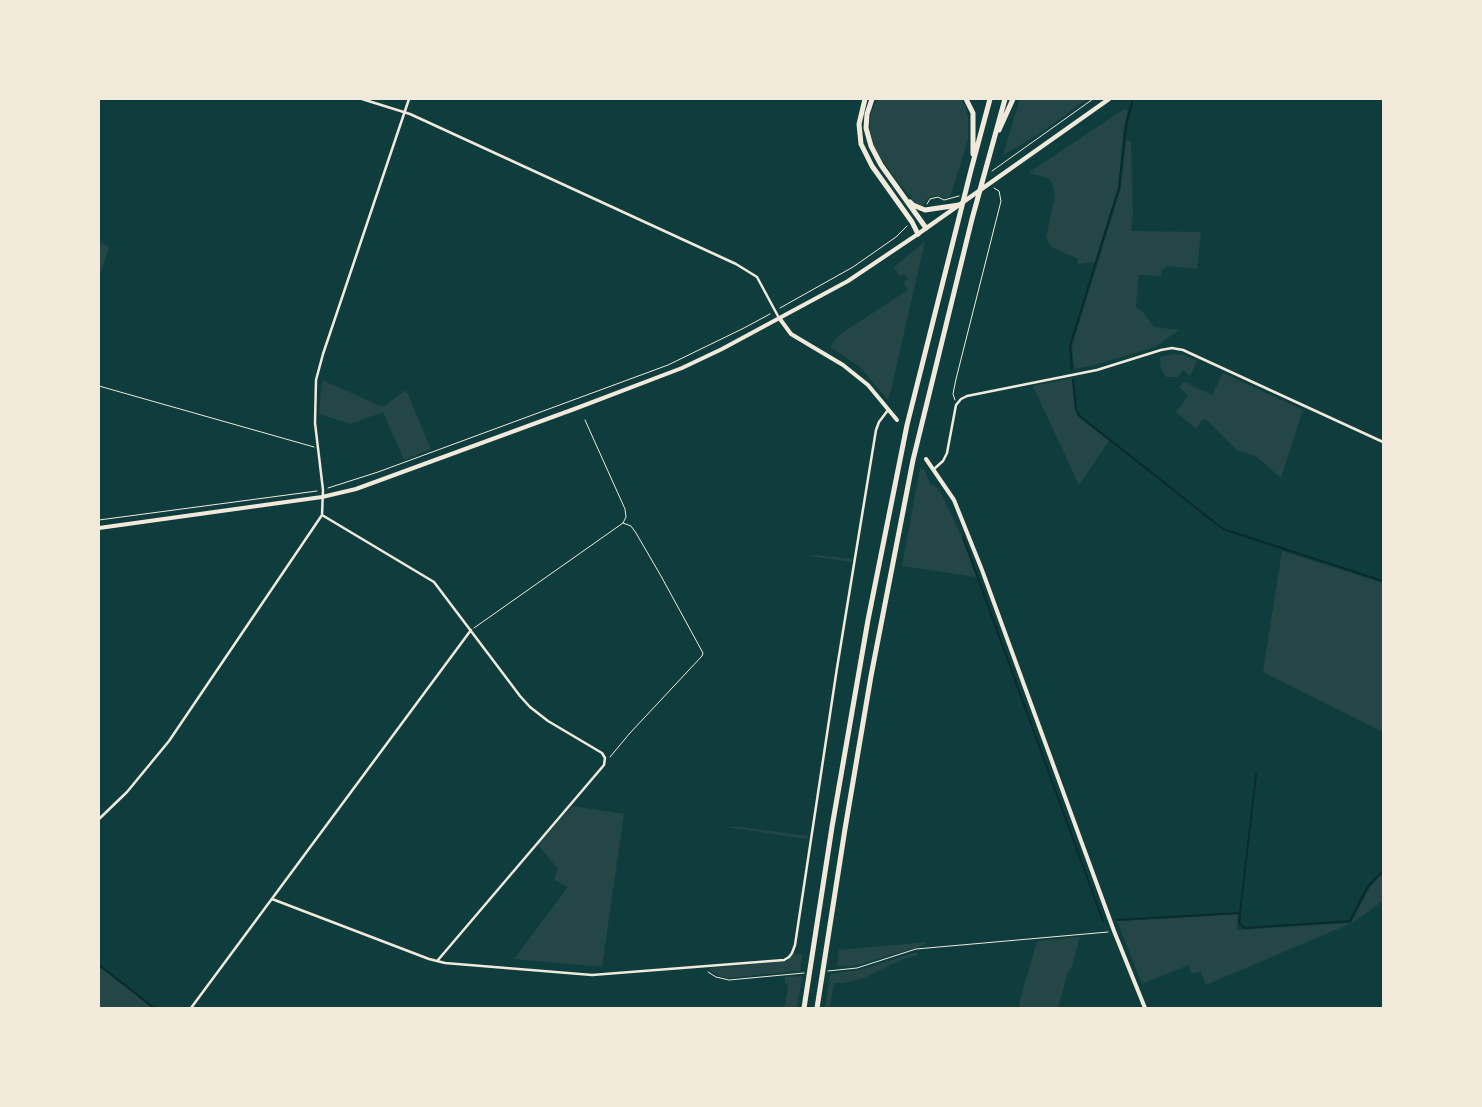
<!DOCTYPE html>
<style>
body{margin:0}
#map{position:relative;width:1482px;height:1107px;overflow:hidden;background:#0f3d3e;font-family:Karla,sans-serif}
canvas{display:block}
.frame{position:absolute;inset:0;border:100px solid #f1e9da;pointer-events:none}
</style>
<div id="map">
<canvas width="1482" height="1107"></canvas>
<div class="frame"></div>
</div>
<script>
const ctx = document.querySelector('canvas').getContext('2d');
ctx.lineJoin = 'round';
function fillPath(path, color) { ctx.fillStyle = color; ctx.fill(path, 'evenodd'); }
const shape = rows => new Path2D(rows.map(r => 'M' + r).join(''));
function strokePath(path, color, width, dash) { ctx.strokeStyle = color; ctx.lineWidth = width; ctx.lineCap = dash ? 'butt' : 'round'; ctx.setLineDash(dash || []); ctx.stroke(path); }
fillPath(shape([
 [877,99,961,99,966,107,968,118,968,140,950,197,944,198,937,195,931,197,927,199,923,206,917,204,907,193,891,173,878,154,872,141,870,128,871,113],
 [1020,99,1048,99,1054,100,1060,99,1087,99,1039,134,1003,155],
 [1124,109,1128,110,1124,126,1118,188,1095,262,1078,264,1077,258,1055,249,1050,245,1046,237,1055,197,1052,182,1048,178,1028,173],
 [1126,141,1131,141,1133,213,1131,231,1201,232,1197,269,1167,266,1161,271,1161,276,1139,275,1136,308,1142,311,1154,327,1179,330,1155,347,1094,365,1074,369,1072,346,1121,188],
 [925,241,891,390,888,400,859,366,830,347,839,335,908,290,903,282,908,279,904,274,900,277,894,267],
 [99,242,109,247,99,278],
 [1174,354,1184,355,1197,361,1190,376,1183,370,1178,377,1166,377,1161,369,1160,357],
 [1223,373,1303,410,1281,478,1257,457,1237,450,1208,421,1203,419,1196,429,1176,412,1188,396,1179,387,1184,382,1212,395],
 [1072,378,1077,416,1109,441,1079,485,1033,386],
 [322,380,383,407,406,390,431,449,404,460,383,412,351,424,319,414],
 [920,468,924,469,930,484,936,487,941,493,962,537,976,577,902,566],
 [1282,551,1383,583,1383,732,1263,672],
 [810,555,816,555,852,559,852,562,816,557],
 [572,806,624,814,602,967,514,959,568,887,554,879,558,869,538,845],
 [727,827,741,827,808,836,807,839],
 [1383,873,1383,901,1352,923,1206,985,1200,971,1192,974,1188,965,1142,984,1117,921,1238,914,1237,930,1351,923,1370,887],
 [1080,937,1072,966,1068,972,1058,1008,1018,1008,1037,941],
 [927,942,922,946,859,965,837,967,839,950],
 [917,952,918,955,900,960,864,978,844,983,834,983,830,1008,825,1008,830,974,859,970],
 [793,954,802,954,800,971,727,978,719,976,709,970,711,968,787,961],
 [99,966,152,1008,99,1008],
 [802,976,797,1008,784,1008,788,988,788,985,785,983,785,977]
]), '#244646');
strokePath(shape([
 [1072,369,1070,346,1119,188,1126,126,1133,99],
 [1073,380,1076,410,1081,417,1223,529,1383,581],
 [963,537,1103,921],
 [1240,913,1256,775],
 [1117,920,1240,913,1239,923,1244,928,1350,921,1368,886,1383,871],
 [99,965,154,1008]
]), '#0a2a2b', 2);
strokePath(shape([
 [992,171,1093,99],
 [927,204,930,199,938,197,944,200,959,196],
 [780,308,853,267,896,237,907,226],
 [99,386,314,447],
 [955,400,953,394,956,379,1001,201,999,191,994,188],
 [328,488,378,472,668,365,744,328,770,314],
 [99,520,317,491],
 [474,628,623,523,626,517,625,509,585,420],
 [610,757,630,733,702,656,703,653,661,576,636,533,631,526,623,523],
 [828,971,857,968,916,949,1108,932],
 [708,972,716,977,729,980,804,973]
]), '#f1e9da', 1);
strokePath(shape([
 [362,99,410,114,736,264,757,277,779,318],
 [934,469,943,461,947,453,956,405,961,399,967,396,1097,370,1161,350,1172,348,1183,350,1383,442],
 [322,515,434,582,520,696,530,707,548,721,602,753,605,758,604,765,438,960],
 [99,819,127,792,169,741,322,515,323,490,315,423,316,380,323,354,409,99],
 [272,899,429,959,445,963,592,975,784,960,789,957,792,953,795,945,837,668,876,430,879,422,888,410],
 [191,1008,471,630]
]), '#f1e9da', 2.5);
strokePath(shape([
 [780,319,791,334,843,365,868,385,897,420],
 [926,459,954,500,982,570,1114,931,1145,1008]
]), '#f1e9da', 4);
strokePath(shape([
 [99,528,322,497,356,489,577,408,682,368,722,349,848,281,918,234]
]), '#f1e9da', 4);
strokePath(shape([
 [918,234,1109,99]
]), '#f1e9da', 4.5);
strokePath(shape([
 [865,99,859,124,861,144,872,166,912,222,918,234],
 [872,99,867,114,866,128,871,146,881,165,926,228],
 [966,99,973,113,973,154],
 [999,130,1013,99],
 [910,202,913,205,925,210,959,205],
 [804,1008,832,827,868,620,907,425,971,170,990,99],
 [817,1008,845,829,871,676,913,460,972,219,1005,99]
]), '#f1e9da', 5);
</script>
